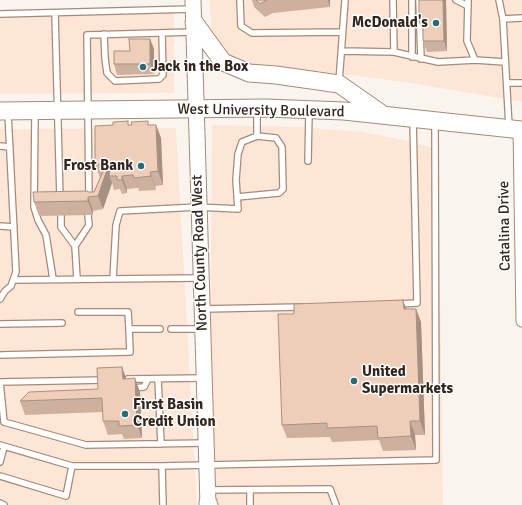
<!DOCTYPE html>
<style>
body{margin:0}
canvas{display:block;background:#faf4ef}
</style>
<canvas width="522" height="505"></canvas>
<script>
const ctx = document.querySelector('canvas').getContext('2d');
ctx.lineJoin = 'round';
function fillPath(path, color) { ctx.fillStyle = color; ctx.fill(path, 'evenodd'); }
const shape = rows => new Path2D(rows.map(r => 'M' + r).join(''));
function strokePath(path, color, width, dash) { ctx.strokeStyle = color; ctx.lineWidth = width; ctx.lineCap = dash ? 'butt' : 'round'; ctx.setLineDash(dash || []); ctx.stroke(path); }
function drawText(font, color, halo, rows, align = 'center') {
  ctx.font = font + ' Signika,sans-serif'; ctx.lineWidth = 3; ctx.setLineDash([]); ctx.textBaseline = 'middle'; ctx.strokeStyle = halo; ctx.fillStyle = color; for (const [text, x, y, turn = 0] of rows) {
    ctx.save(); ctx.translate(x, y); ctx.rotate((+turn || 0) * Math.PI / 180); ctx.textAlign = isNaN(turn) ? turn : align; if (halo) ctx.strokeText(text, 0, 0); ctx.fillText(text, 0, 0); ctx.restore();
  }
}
fillPath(shape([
 [209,0,522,0,522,102,411,83,357,76,309,70,253,68,227,58,212,33],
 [174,12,174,93,0,94,0,16],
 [212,125,300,127,363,132,404,140,438,149,443,505,209,505],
 [176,128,197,505,0,505,0,129]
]), '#fee6d6');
const lane = shape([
 [240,0,241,26,252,33,342,32],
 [419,0,421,59],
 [456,0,468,6],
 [499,0,503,19],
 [55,13,60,199],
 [0,14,193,9],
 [104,34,105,58,107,73,115,81,159,79,163,75,162,33],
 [342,51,394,52,393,0],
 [394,52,438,62,475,60,467,41,468,0],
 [412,57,412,0],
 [475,60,505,62],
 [339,82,345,0],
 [507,83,522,83],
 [257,110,257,136],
 [35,113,34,207,38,220,46,235,53,279],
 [509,127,503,19,522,18],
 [0,146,10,147],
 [308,161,309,111],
 [89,198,87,35,193,32],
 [61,215,61,227,75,246,89,225,88,215],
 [0,226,14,227],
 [75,246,77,279],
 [113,279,116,225,120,211,198,207,238,209,236,180,238,154,242,142,257,136,276,138,282,147,283,189,279,193,237,197],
 [14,280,200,278],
 [0,299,5,291,11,286,16,272,8,113],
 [398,304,417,303,413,119],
 [202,309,301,307],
 [78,312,128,312,129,329],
 [0,324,62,323],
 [171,329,202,329],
 [0,355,130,352,129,329,160,329],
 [128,379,203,378],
 [158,379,161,444],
 [105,380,0,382,4,422,86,445,206,443],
 [132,388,144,387,148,379],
 [0,445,72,466,162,466,436,460,435,123],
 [0,462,4,447],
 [162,466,163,505],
 [0,476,66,496,72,466],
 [208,490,330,489,336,505],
 [0,503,4,505],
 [250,505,250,490]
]);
const street = shape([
 [519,130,522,321]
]);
const secondary = shape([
 [193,0,208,505]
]);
const primary = shape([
 [194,22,223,62,249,73,276,75,339,84,382,114],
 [0,111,265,108,344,111,522,130],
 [208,503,209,505]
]);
strokePath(lane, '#a78975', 8);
strokePath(street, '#a78975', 13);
strokePath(secondary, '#a78975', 17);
strokePath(primary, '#a78975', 19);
strokePath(lane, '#fff', 5.5);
strokePath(street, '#fff', 11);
strokePath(secondary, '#fff', 15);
strokePath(primary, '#fff', 17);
fillPath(shape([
 [252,0,330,0,330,7,273,13,265,17,254,7],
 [419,0,446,0,447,51,427,52,423,41,423,32,419,22],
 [150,39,154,49,154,74,117,75,114,64,130,51],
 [129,125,156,125,161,138,163,185,155,186,156,190,139,191,138,188,127,189,127,193,122,194,120,189,114,190,112,183,103,209,93,211,93,215,39,216,34,202,89,192,94,192,100,178,95,164],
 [407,309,416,309,421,322,425,435,415,435,416,450,383,451,379,440,332,442,330,437,287,438,282,425],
 [122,367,126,379,140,392,142,438,124,439,122,434,108,435,103,421,103,412,25,415,20,401,98,389]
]), '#cdb19e');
fillPath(shape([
 [328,0,330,0,330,7],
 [443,0,446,0,447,51,444,41],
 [150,39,154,49,154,74,150,64],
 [156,125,161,138,163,185,158,171],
 [108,167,111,176,109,176,112,183,103,209,98,196],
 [150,172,155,186,156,190,151,176],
 [122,176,127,189,127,193,122,180],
 [88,197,93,211,93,215,88,201],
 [403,300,408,313,404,309],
 [416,309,421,322,425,435,420,421],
 [122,367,127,381,123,379],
 [135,378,140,392,142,438,137,425],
 [410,421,415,435,416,450,411,436]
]), '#a79081');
const building = shape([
 [256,0,267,0,260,4,256,0],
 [419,0,443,0,444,41,423,41,423,22,419,22,419,0],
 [129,39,150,39,150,64,114,64,114,51,130,51,129,39],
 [128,121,128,125,132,125,131,122,148,121,148,125,156,125,158,171,150,172,151,176,134,178,133,175,122,176,122,180,117,180,117,176,109,176,110,168,108,167,98,196,88,197,88,201,34,202,33,192,87,191,89,192,94,192,106,165,95,164,95,126,113,125,113,122,128,121],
 [403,300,404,309,416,309,420,421,410,421,411,436,378,438,377,426,327,428,327,423,282,425,278,314,294,314,294,304,403,300],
 [122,367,123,379,135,378,137,425,119,426,119,421,103,421,102,398,20,401,29,392,98,389,97,368,122,367]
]);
fillPath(building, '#eeceb8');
strokePath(building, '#a79081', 1);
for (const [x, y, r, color] of [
 [436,23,4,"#256d79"],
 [143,67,4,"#256d79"],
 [141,166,4,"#256d79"],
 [354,381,4,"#256d79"],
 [125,414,4,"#256d79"]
]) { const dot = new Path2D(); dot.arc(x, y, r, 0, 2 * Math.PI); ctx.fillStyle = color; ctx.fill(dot); strokePath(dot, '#fff', 1.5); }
drawText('bold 15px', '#31251d', '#fff', [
 ["McDonald's",428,23,"right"],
 ["Jack in the Box",151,67],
 ["Frost Bank",133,166,"right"],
 ["United",362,372],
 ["Supermarkets",362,389],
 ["First Basin",133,405],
 ["Credit Union",133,422]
], 'left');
drawText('15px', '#31251d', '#fff', [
 ["West University Boulevard",261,111,1],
 ["Catalina Drive",505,226,-91],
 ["North County Road West",200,253,-92]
]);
</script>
